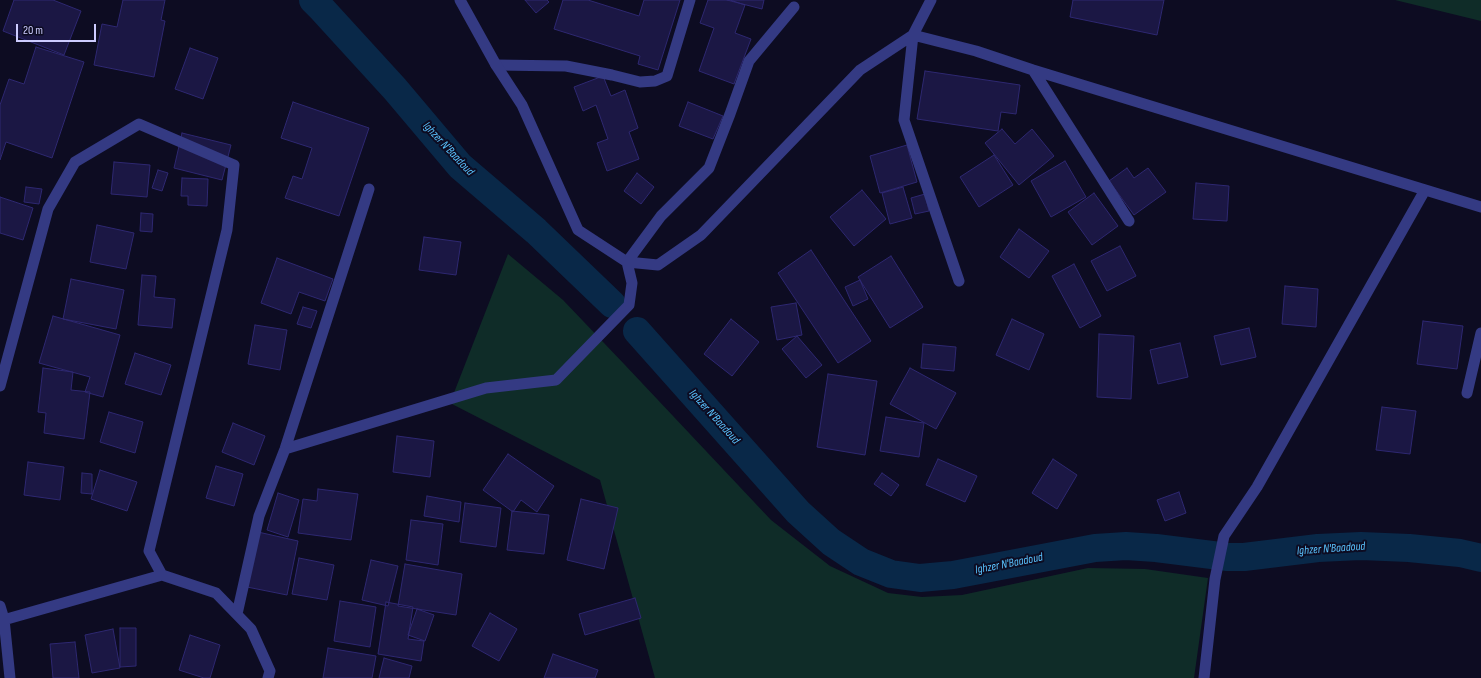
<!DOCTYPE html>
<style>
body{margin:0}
#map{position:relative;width:1481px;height:678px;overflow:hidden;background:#0d0c22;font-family:"Sofia Sans Condensed",sans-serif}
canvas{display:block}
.scale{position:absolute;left:16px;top:24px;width:80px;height:18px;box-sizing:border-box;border:2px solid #cdccff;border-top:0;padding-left:5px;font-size:12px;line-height:14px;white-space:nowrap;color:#cdccff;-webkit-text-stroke:3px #0d0c22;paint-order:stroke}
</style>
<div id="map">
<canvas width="1481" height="678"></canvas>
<div class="scale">20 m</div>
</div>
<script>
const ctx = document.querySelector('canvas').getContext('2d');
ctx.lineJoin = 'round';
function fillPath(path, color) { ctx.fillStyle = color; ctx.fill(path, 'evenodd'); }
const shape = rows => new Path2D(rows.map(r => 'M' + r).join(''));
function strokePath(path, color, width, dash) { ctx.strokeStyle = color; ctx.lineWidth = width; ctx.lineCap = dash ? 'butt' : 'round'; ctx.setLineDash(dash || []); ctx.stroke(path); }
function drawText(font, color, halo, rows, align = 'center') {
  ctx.font = font + ' "Sofia Sans Condensed",sans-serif'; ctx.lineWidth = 4; ctx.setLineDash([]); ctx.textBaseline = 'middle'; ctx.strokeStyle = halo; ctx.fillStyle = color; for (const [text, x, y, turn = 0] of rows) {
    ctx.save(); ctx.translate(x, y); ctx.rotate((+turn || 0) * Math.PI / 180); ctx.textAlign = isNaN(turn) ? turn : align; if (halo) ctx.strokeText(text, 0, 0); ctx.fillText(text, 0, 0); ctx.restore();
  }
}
fillPath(shape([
 [1395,0,1481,0,1481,21],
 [508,254,563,300,625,365,771,520,830,566,888,593,922,597,962,595,1088,568,1145,569,1208,578,1194,678,655,678,600,480,450,403]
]), '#0f2c28');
strokePath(shape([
 [313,0,321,8,395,89,460,166,536,231,612,304],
 [637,331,798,512,831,542,861,562,891,574,920,578,953,575,1095,548,1126,546,1156,548,1228,557,1244,557,1318,548,1361,546,1409,548,1460,553,1481,558]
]), '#092848', 28);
const building = shape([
 [14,0,53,0,81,11,64,55,3,31,14,0],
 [123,0,165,0,161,20,165,21,154,77,94,65,102,24,117,27,123,0],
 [525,0,547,0,549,2,536,13,525,0],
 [563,0,588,0,639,16,644,0,680,0,658,70,638,64,640,56,554,29,563,0],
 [708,0,730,0,745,5,735,33,751,39,734,84,699,71,714,28,700,23,708,0],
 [727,0,764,0,762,9,727,0],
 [1073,0,1164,0,1157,35,1070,17,1073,0],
 [36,47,84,62,52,158,6,142,0,160,0,105,9,79,24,84,36,47],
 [190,48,218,58,203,99,175,89,190,48],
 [925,71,1020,85,1016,114,1001,112,998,131,917,119,925,71],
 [603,76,611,96,625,90,638,128,629,132,639,159,607,171,597,143,608,139,596,105,583,111,574,87,603,76],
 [293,102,369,128,339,216,285,198,293,176,302,179,312,148,281,138,293,102],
 [688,102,723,116,713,139,679,126,688,102],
 [1002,129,1015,144,1032,129,1054,156,1019,185,985,143,1002,129],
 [182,133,231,145,222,180,174,168,182,133],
 [907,145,917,182,880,193,870,156,907,145],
 [994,155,1013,185,979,207,960,177,994,155],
 [1065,161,1086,197,1051,217,1031,181,1065,161],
 [114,162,150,165,147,197,111,194,114,162],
 [1127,168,1134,178,1148,168,1166,192,1134,215,1109,181,1127,168],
 [158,170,168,173,162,191,152,188,158,170],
 [637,173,654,187,641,204,624,191,637,173],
 [182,178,208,179,207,206,188,205,188,196,181,196,182,178],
 [1196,183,1229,186,1227,221,1193,219,1196,183],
 [26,187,42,189,39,204,24,202,26,187],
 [903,187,912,218,890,224,882,193,903,187],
 [862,190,886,219,854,246,830,217,862,190],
 [1094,193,1118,226,1092,245,1068,212,1094,193],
 [925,194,929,211,915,214,911,198,925,194],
 [0,197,33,208,23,240,0,233,0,197],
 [141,213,153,214,152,232,140,231,141,213],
 [97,225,134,233,126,269,90,262,97,225],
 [1019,229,1049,251,1029,278,1000,257,1019,229],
 [424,237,461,242,456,275,419,270,424,237],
 [1120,246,1136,276,1107,291,1091,261,1120,246],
 [811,250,871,341,838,363,778,273,811,250],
 [891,256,923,307,890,328,858,277,891,256],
 [277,258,333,279,325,301,299,292,291,314,261,303,277,258],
 [1074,264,1101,316,1080,328,1052,276,1074,264],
 [142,275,156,276,154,297,175,299,172,328,138,325,142,275],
 [71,279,124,290,116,329,63,319,71,279],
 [860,280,868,299,853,306,845,287,860,280],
 [1285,286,1318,289,1316,327,1282,324,1285,286],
 [796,303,802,335,777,340,771,307,796,303],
 [303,307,317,311,311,328,297,324,303,307],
 [53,316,120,335,103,397,85,392,90,377,39,363,53,316],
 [731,319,759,342,732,376,704,354,731,319],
 [1012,319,1044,334,1029,370,996,355,1012,319],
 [1423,321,1463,326,1457,369,1417,364,1423,321],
 [255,325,287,330,280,370,248,364,255,325],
 [1249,328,1256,357,1221,365,1214,336,1249,328],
 [1099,334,1134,336,1131,399,1097,397,1099,334],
 [797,336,822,365,806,378,782,349,797,336],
 [1180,343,1188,377,1158,384,1150,350,1180,343],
 [923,344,956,347,954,371,921,368,923,344],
 [135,353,171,365,161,395,125,384,135,353],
 [43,368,73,372,71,390,90,392,84,439,44,433,46,413,38,412,43,368],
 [910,368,956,393,936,429,890,404,910,368],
 [828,374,877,381,865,455,817,447,828,374],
 [1382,407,1416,411,1410,454,1376,450,1382,407],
 [109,412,143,422,135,453,100,442,109,412],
 [886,417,924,423,919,457,880,451,886,417],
 [233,423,265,436,254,465,222,452,233,423],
 [397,436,434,441,430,477,393,472,397,436],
 [508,454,554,486,537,512,521,500,513,512,483,490,508,454],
 [938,459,977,476,965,502,926,485,938,459],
 [1053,459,1077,475,1057,509,1032,493,1053,459],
 [28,462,64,467,60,500,24,495,28,462],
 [216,466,243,474,234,506,206,498,216,466],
 [100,470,137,482,127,511,91,499,100,470],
 [82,473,92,474,92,494,81,493,82,473],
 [882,473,899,485,891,496,874,484,882,473],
 [318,489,358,494,351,540,298,533,303,499,317,501,318,489],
 [1179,492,1186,513,1165,521,1157,500,1179,492],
 [278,493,299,500,288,537,267,530,278,493],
 [427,496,461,502,459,522,424,516,427,496],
 [581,499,618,508,604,569,567,560,581,499],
 [465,503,501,508,496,547,460,542,465,503],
 [512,511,549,515,544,554,507,550,512,511],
 [411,520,443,524,438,565,406,560,411,520],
 [258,532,298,541,287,595,247,587,258,532],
 [299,558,334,565,327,600,292,594,299,558],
 [371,560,398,566,388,606,362,600,371,560],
 [405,564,462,574,456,615,398,606,405,564],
 [635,598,641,618,585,635,579,614,635,598],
 [340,601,376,607,370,647,334,641,340,601],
 [386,602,413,607,408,639,424,641,421,661,378,654,386,602],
 [417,609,434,615,425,641,408,635,417,609],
 [490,613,517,629,499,661,472,646,490,613],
 [120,628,136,628,136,666,120,667,120,628],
 [113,629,120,668,92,673,85,635,113,629],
 [190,635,220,645,210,678,204,678,179,670,190,635],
 [75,642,79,678,53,678,50,644,75,642],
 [328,648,376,656,372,678,323,678,328,648],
 [553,654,598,670,595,678,544,678,553,654],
 [384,658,412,666,409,678,379,678,384,658]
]);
fillPath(building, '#1b1744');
strokePath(building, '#2e2871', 1);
strokePath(shape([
 [496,65,566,66,612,75,640,82,655,81,667,76,690,0]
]), '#343a83', 11);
strokePath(shape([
 [460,0,496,65,522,105,578,230,627,262,658,265,701,235,860,70,913,35],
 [931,0,913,35,976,51,1033,70,1481,207],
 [913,35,904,120,959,281],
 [1033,70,1129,221],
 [0,386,48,209,75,162,139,124,234,165,227,230,149,551,162,575],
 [1467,393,1481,333],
 [285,449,486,388,556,380,629,305,632,283,627,262,661,216,709,168,730,114,749,61,794,7],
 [0,606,4,619,10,678],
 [237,614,259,516,285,449,369,189],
 [0,621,162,575,216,593,251,629,270,671,268,678],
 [1204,678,1215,579,1224,536,1257,487,1425,190]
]), '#343a83', 11);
drawText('italic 12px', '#5ac4ff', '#0d0c22', [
 ["Ighzer N'Baadoud",448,149,47],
 ["Ighzer N'Baadoud",714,417,48],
 ["Ighzer N'Baadoud",1331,549,-4],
 ["Ighzer N'Baadoud",1009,564,-11]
]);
</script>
